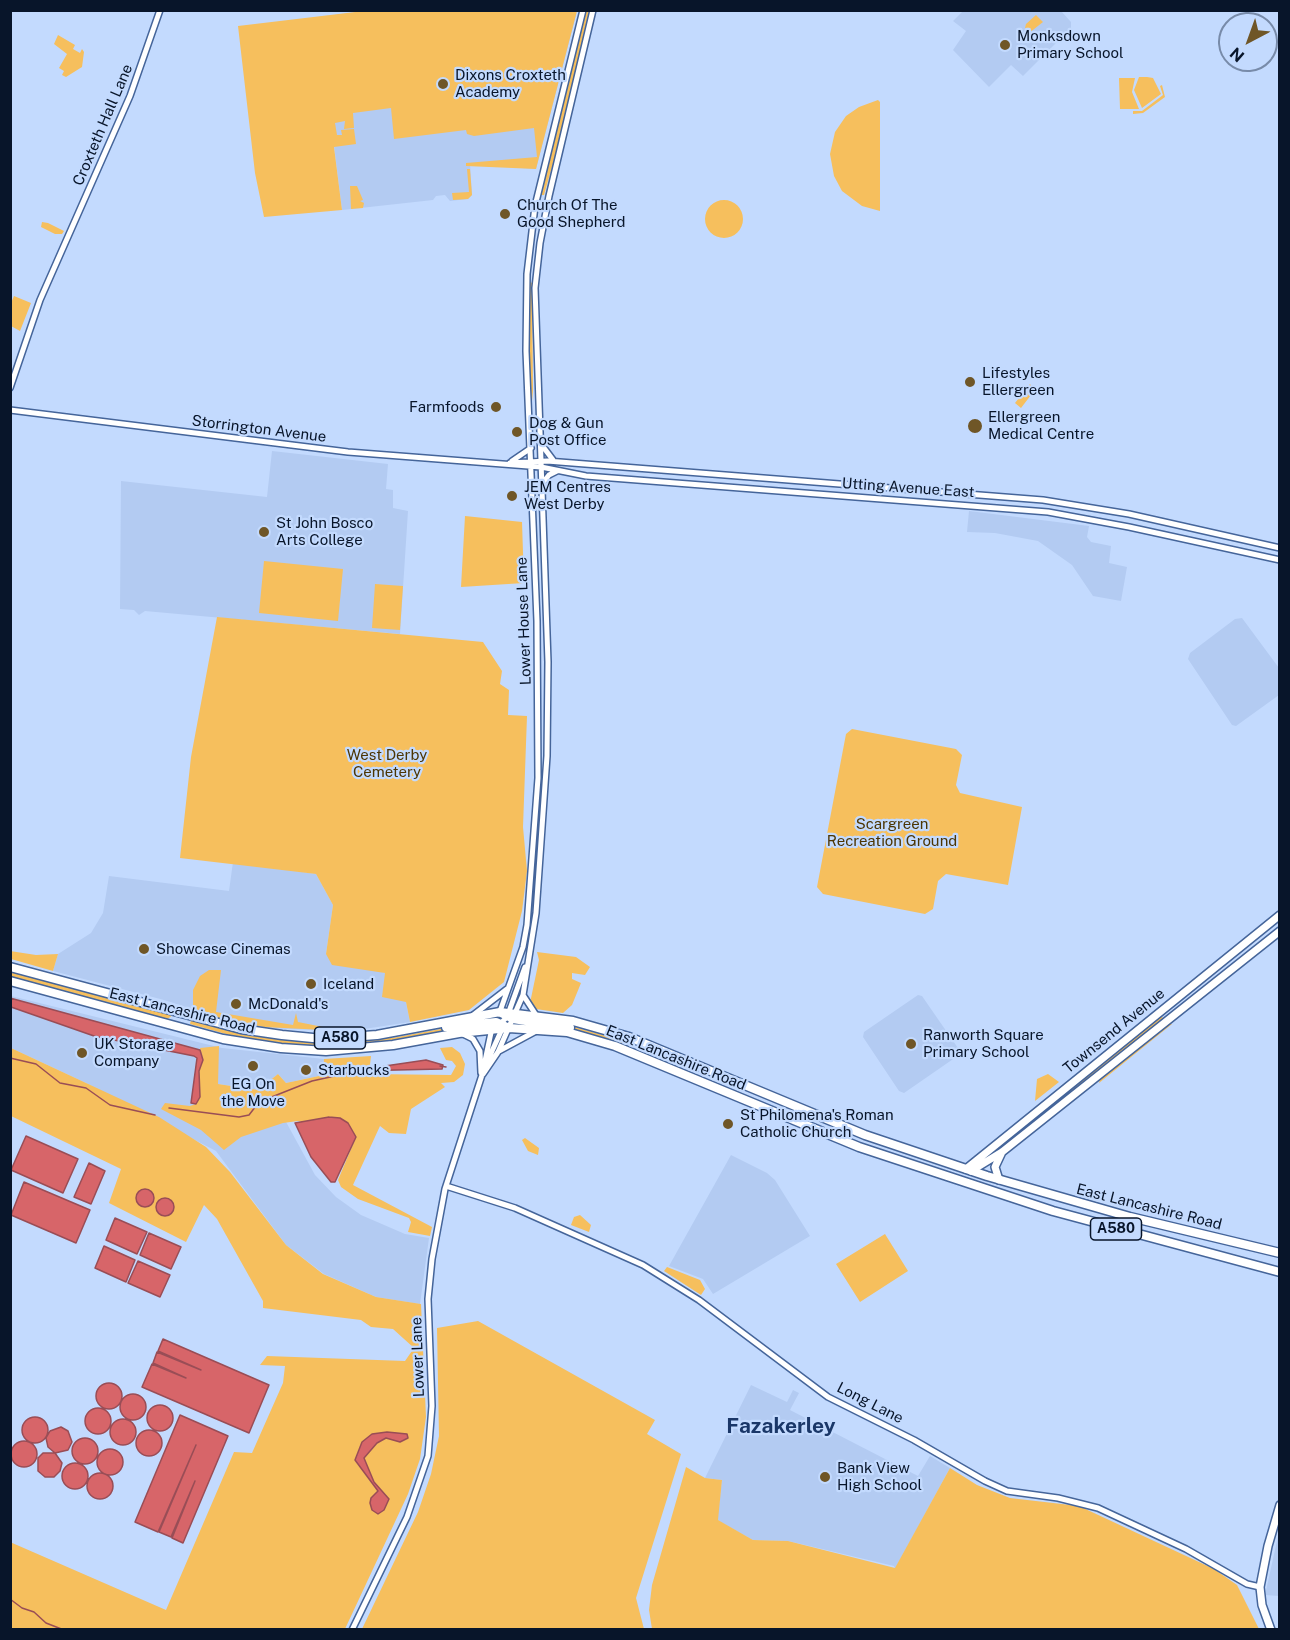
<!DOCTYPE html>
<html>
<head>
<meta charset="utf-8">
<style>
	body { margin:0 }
	#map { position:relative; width:1290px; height:1640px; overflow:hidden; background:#c3dafe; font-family:"Public Sans",sans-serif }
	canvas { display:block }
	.frame { position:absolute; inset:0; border:12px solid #08152a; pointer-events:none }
	.north { position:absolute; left:1218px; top:12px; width:60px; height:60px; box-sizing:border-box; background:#c3dafe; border:2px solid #788ba9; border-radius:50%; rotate:221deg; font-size:16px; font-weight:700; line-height:24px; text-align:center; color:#08152a }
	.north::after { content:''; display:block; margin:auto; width:21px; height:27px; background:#6f5627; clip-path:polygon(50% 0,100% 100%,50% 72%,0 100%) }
</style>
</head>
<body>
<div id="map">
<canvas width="1290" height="1640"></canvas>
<div class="frame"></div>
<div class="north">N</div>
</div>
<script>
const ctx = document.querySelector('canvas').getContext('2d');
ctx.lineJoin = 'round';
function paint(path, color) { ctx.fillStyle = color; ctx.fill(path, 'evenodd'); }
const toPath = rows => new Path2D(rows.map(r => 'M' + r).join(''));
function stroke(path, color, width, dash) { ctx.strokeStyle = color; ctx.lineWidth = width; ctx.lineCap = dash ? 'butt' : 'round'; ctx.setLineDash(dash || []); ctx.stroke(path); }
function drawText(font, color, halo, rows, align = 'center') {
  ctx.font = font + ' "Public Sans",sans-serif'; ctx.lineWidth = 4.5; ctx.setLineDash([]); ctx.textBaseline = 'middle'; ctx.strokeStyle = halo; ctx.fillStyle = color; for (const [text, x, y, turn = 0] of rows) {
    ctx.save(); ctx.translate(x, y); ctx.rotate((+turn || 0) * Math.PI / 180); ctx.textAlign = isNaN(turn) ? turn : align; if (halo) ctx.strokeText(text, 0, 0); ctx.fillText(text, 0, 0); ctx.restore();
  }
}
paint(toPath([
	[372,10,577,11,536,169,470,164,472,195,468,199,450,201,445,195,436,196,433,200,342,210,318,17],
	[963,11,1061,11,1071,22,1071,28,1023,76,1011,65,989,87,953,50,966,31,953,21],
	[272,451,388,464,386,489,393,490,393,508,408,511,400,634,145,611,139,615,134,610,120,609,121,481,267,497],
	[969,511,1089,526,1087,537,1091,542,1111,546,1109,563,1127,567,1121,601,1093,596,1072,565,1038,541,995,533,967,532],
	[1242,618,1279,668,1279,695,1236,726,1232,725,1188,659,1190,653,1235,619],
	[233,862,316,874,333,905,326,954,385,973,406,1002,410,1022,351,1031,264,1028,217,1017,164,1000,53,971,58,954,91,933,103,913,109,876,229,891],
	[918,995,922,996,960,1051,959,1055,904,1093,899,1091,863,1037,864,1032],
	[11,996,222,1048,324,1059,323,1073,319,1076,286,1083,278,1074,258,1090,218,1084,285,1120,315,1175,336,1197,361,1215,405,1234,429,1238,420,1304,376,1297,324,1274,286,1245,216,1151,86,1083,11,1048],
	[731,1155,767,1173,775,1180,810,1236,713,1294,703,1279,669,1266],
	[751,1385,787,1402,793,1390,799,1393,790,1410,918,1476,930,1456,950,1468,895,1569,894,1566,788,1541,753,1540,717,1520,722,1480,705,1478],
	[1279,1532,1279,1596,1265,1595]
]), '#b3cbf2');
paint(toPath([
	[372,10,577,11,536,169,466,166,466,163,537,157,534,128,474,136,467,134,466,130,394,139,391,108,353,113,354,128,344,129,345,121,335,123,337,135,342,135,341,130,354,129,356,144,334,147,342,210,264,217,255,173,238,26],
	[585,11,589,11,559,142,544,195,541,195],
	[1036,15,1043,22,1029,33,1025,28,1026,24],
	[58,35,75,45,73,49,80,53,82,49,84,52,82,67,66,77,62,75,64,71,59,68,67,54,54,44],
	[1147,77,1153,78,1161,94,1142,108,1134,90,1139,77],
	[1119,78,1135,78,1132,92,1139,109,1120,109],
	[1162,85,1165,97,1143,113,1133,114,1133,111,1142,111,1163,95,1160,86],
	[878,100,880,102,880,211,862,206,842,191,834,176,830,154,835,132,846,116,859,107],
	[467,169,470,169,472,195,468,199,453,200,452,193,469,192],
	[350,186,357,186,363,200,360,201,364,203,363,208,351,209],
	'705 219a19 19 0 1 1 38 0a19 19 0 1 1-38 0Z',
	[42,222,48,223,64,231,62,234,55,234,41,227],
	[529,281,532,283,533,391,531,412,527,312],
	[14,296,31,303,20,331,11,326,11,303],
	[1030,384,1033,389,1031,395,1021,408,1015,403],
	[465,516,522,522,524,583,461,587],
	[264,561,343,569,338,621,259,613],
	[375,584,403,586,400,630,372,628],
	[217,617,483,642,502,671,500,684,509,690,508,715,527,716,523,827,527,871,522,911,504,982,469,1010,410,1022,406,1002,382,997,385,973,332,965,326,954,333,905,316,874,180,858,191,757],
	[852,729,956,749,962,755,956,785,960,793,1022,807,1008,885,946,874,938,881,933,909,925,914,823,894,817,887,846,734],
	[10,951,36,955,58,954,53,971,11,959],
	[537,952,576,957,590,967,585,975,572,973,572,979,581,983,572,1005,563,1013,536,1009,530,1003,539,960],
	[209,970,221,970,216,1012,293,1025,296,1013,298,1022,343,1031,264,1027,199,1014,193,1006,193,990,200,976],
	[10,971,173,1015,166,1020,26,981,11,976],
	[1160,1015,1164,1019,1042,1117,1039,1112],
	[191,1020,242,1033,285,1039,392,1038,446,1028,451,1031,400,1041,322,1047,251,1041,190,1024],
	[1168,1024,1172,1024,1099,1083,1100,1079],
	[567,1025,624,1041,625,1047,567,1026],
	[219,1046,218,1084,258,1090,278,1074,286,1083,319,1076,323,1073,324,1059,371,1056,369,1074,451,1075,456,1066,452,1061,446,1060,440,1048,452,1047,460,1053,465,1064,463,1075,454,1082,441,1083,445,1087,411,1109,406,1134,389,1133,380,1126,353,1185,432,1227,430,1236,408,1232,411,1222,409,1218,358,1199,341,1187,338,1180,356,1137,298,1121,283,1123,241,1137,224,1150,201,1130,161,1109,165,1103,190,1106,196,1104,200,1097,199,1070,203,1060,200,1048],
	[11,1048,159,1117,206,1147,230,1172,286,1245,323,1274,376,1297,421,1304,426,1417,420,1459,408,1494,345,1629,11,1629,10,1542,166,1610,234,1452,252,1453,283,1383,285,1366,260,1365,267,1356,405,1361,414,1348,393,1329,371,1327,361,1320,263,1308,263,1301,217,1219,204,1205,186,1242,109,1203,121,1169,11,1116],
	[1048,1074,1059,1082,1035,1101,1037,1079],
	[525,1138,539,1148,538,1155,528,1151,522,1140],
	[580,1215,591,1225,589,1232,571,1225,574,1217],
	[885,1234,908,1271,860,1302,836,1264],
	[667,1267,700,1280,705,1289,701,1295,664,1271],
	[478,1321,655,1420,647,1434,681,1454,636,1598,644,1629,362,1629,418,1512,431,1474,439,1436,437,1328],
	[686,1467,705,1478,722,1480,718,1520,753,1540,788,1541,895,1568,950,1468,977,1485,1010,1498,1079,1506,1214,1569,1237,1585,1259,1629,652,1629,649,1610,652,1585]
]), '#f6bf5d');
const water = toPath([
	[10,998,200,1050,203,1060,199,1071,200,1097,196,1104,191,1103,197,1058,194,1056,94,1036,11,1007,10,998],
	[426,1060,443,1065,442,1069,351,1071,426,1060],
	[329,1117,340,1118,348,1123,356,1137,335,1182,331,1182,311,1157,295,1123,329,1117],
	[26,1136,78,1159,63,1193,11,1170,26,1136],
	[89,1163,105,1171,91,1204,74,1197,89,1163],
	[24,1182,90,1210,76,1243,11,1215,24,1182],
	'136 1198a9 9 0 1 1 18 0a9 9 0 1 1-18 0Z',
	'156 1207a9 9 0 1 1 18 0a9 9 0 1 1-18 0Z',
	[115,1218,147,1232,137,1254,106,1240,115,1218],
	[149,1233,181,1247,171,1269,140,1255,149,1233],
	[104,1246,135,1260,126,1282,95,1268,104,1246],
	[138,1261,170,1275,160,1297,128,1283,138,1261],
	[163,1339,269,1385,249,1433,142,1387,152,1364,186,1378,153,1363,157,1352,201,1370,158,1351,163,1339],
	'96 1396a13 13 0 1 1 26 0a13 13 0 1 1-26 0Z',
	'120 1407a13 13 0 1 1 26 0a13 13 0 1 1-26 0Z',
	'147 1418a13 13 0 1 1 26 0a13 13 0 1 1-26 0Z',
	'85 1421a13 13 0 1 1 26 0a13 13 0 1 1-26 0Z',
	[180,1415,228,1436,183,1543,172,1538,195,1481,171,1537,159,1532,196,1445,158,1532,135,1522,180,1415],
	'22 1430a13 13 0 1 1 26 0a13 13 0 1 1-26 0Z',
	'110 1432a13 13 0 1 1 26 0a13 13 0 1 1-26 0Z',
	[61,1427,68,1431,72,1442,68,1450,55,1453,62,1463,60,1471,54,1477,45,1477,38,1471,38,1458,43,1453,55,1453,48,1447,46,1438,50,1431,61,1427],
	'136 1443a13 13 0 1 1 26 0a13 13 0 1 1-26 0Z',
	[387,1432,407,1434,408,1438,400,1442,386,1438,377,1443,364,1458,374,1482,389,1499,384,1510,378,1514,372,1510,370,1503,371,1498,378,1491,355,1460,362,1442,372,1434,387,1432],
	'72 1451a13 13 0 1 1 26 0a13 13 0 1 1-26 0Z',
	'11 1454a13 13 0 1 1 26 0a13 13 0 1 1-26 0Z',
	'97 1462a13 13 0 1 1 26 0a13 13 0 1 1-26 0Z',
	'62 1476a13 13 0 1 1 26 0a13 13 0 1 1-26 0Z',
	'87 1486a13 13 0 1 1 26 0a13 13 0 1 1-26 0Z'
]);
paint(water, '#d76569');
stroke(water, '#994d56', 1.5);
stroke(toPath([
	[10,1058,36,1064,60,1083,86,1088,110,1105,155,1115],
	[440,1066,446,1067],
	[169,1108,239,1117,249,1115,259,1102,312,1081,362,1070],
	[10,1599,22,1608,34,1612,46,1623,64,1630]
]), '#994d56', 1.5);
const minor = toPath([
	[10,388,40,300,130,96,160,10],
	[10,410,348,452,541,467,586,476,1048,512,1129,527,1280,560],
	[541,444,553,460],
	[512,461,531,448],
	[510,463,547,461,1043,500,1129,514,1280,548],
	[541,485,549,475,557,471],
	[523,995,536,1015],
	[499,1014,523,947,527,925,538,778,537,621,526,351,527,274,535,206,583,10],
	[472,1016,507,989],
	[498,1026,507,1017,525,967],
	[463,1034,473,1039,480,1051,481,1073],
	[499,1051,538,1030],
	[487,1062,503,1027],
	[483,1074,498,1052,523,995,536,913,547,756,548,662,535,288,540,243,549,196,593,10],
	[446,1186,515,1208,643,1265,699,1300,828,1397,914,1440,985,1481,1007,1491,1058,1498,1098,1508,1186,1549,1247,1584,1260,1587],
	[352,1630,407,1517,428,1456,432,1406,428,1299,432,1259,445,1189,482,1075,492,1028]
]);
const major = toPath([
	[966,1169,1280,915],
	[971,1171,1002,1152,1280,931],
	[999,1180,995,1167,1002,1152],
	[1271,1630,1262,1605,1260,1587,1268,1546,1280,1505]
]);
const highway = toPath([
	[10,967,241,1029,282,1035,323,1039,377,1035,500,1012,573,1021,629,1037,865,1135,987,1176,1130,1217,1280,1253],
	[10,981,223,1039,281,1048,326,1051,393,1045,459,1033,509,1028,567,1032,615,1046,859,1147,1053,1211,1280,1272],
	[501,1013,513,1019,570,1028],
	[446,1027,496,1022,509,1028]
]);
stroke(minor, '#45659a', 8);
stroke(major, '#45659a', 10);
stroke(highway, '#45659a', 11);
stroke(minor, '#fff', 5);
stroke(major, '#fff', 7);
stroke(highway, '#fff', 8);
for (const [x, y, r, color] of [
	[1005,45,6,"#6f5627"],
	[443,84,6,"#6f5627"],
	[505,214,6,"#6f5627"],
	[970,382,6,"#6f5627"],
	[496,407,6,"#6f5627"],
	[975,426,8,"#6f5627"],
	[517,432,6,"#6f5627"],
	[512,496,6,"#6f5627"],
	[264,532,6,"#6f5627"],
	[144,949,6,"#6f5627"],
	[311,984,6,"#6f5627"],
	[236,1004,6,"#6f5627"],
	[911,1044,6,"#6f5627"],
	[82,1053,6,"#6f5627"],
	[253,1066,6,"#6f5627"],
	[306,1070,6,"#6f5627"],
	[728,1124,6,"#6f5627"],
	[825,1477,6,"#6f5627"]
]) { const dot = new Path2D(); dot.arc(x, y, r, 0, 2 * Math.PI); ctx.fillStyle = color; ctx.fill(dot); stroke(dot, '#c3dafe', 2); }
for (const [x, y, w] of [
	[340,1038,51],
	[1116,1229,51]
]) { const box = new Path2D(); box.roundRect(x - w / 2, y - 11, w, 22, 4.5); ctx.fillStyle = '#c3dafe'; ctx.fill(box); stroke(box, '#08152a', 1.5); }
drawText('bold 14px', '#08152a', null, [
	["A580",340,1038],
	["A580",1116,1229]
]);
drawText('15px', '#08152a', '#c3dafe', [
	["Monksdown",1017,36],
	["Primary School",1017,53],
	["Dixons Croxteth",455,75],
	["Academy",455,92],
	["Church Of The",517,205],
	["Good Shepherd",517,222],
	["Lifestyles",982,373],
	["Ellergreen",982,390],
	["Farmfoods",484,407,"right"],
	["Ellergreen",988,417],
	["Medical Centre",988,434],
	["Dog & Gun",529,423],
	["Post Office",529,440],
	["JEM Centres",524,487],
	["West Derby",524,504],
	["St John Bosco",276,523],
	["Arts College",276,540],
	["Showcase Cinemas",156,949],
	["Iceland",323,984],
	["McDonald's",248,1004],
	["Ranworth Square",923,1035],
	["Primary School",923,1052],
	["UK Storage",94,1044],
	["Company",94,1061],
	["Starbucks",318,1070],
	["EG On",253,1084,"center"],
	["the Move",253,1101,"center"],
	["St Philomena's Roman",740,1115],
	["Catholic Church",740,1132],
	["Bank View",837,1468],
	["High School",837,1485]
], 'left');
drawText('15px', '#08152a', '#c3dafe', [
	["Croxteth Hall Lane",103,125,-67],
	["Storrington Avenue",259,429,7],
	["Utting Avenue East",908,488,4],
	["Lower House Lane",524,621,-92],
	["East Lancashire Road",182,1011,14],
	["Townsend Avenue",1114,1031,-39],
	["East Lancashire Road",676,1058,22],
	["East Lancashire Road",1149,1207,14],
	["Lower Lane",418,1357,-92],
	["Long Lane",870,1403,27]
]);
drawText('15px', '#4c3503', '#c3dafe', [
	["West Derby",387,755],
	["Cemetery",387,772],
	["Scargreen",892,824],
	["Recreation Ground",892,841]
]);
drawText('bold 21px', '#1a3768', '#c3dafe', [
	["Fazakerley",781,1427]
]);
</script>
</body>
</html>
